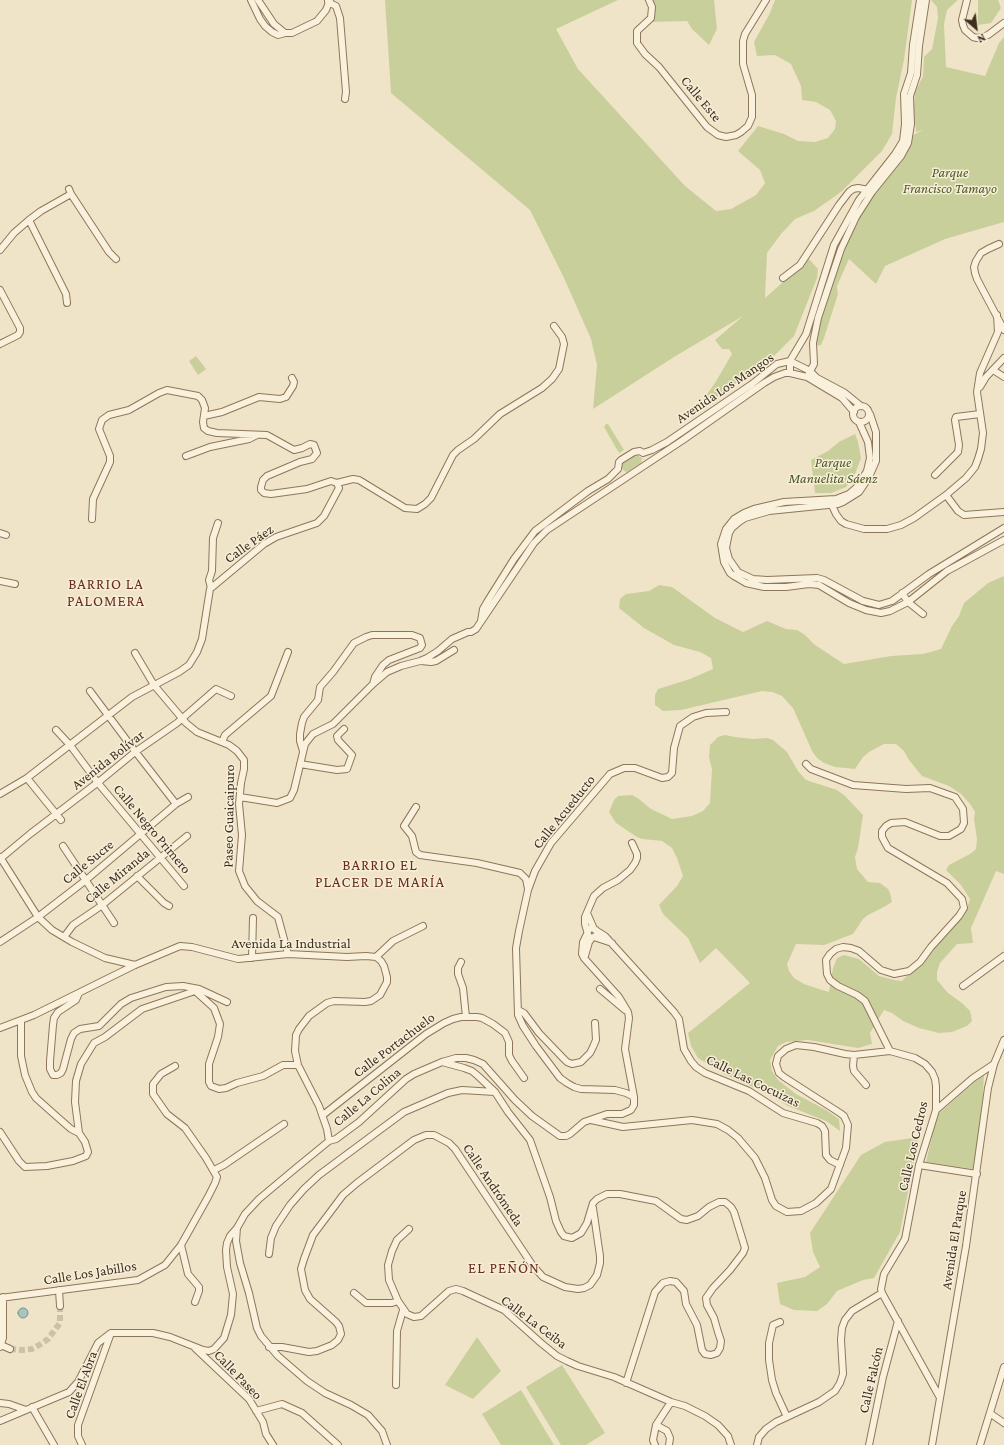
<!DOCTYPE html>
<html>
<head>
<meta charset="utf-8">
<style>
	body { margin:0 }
	#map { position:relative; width:1004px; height:1445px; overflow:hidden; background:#f0e4c8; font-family:"Crimson Pro",serif }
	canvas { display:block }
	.north { position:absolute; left:956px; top:8px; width:40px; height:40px; -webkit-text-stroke:3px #f7eed8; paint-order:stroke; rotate:152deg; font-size:11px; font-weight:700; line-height:16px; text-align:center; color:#3d2e20 }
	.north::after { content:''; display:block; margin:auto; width:14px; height:18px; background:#3d2e20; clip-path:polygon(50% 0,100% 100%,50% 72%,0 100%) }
</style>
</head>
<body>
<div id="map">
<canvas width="1004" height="1445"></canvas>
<div class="north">N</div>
</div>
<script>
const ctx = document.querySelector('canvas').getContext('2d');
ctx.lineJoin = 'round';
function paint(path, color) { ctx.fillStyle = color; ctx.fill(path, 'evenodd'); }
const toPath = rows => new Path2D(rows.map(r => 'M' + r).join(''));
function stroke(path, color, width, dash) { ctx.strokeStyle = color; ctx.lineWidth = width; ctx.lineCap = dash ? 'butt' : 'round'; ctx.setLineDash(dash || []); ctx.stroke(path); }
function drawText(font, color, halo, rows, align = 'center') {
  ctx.font = font + ' "Crimson Pro",serif'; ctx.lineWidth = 3; ctx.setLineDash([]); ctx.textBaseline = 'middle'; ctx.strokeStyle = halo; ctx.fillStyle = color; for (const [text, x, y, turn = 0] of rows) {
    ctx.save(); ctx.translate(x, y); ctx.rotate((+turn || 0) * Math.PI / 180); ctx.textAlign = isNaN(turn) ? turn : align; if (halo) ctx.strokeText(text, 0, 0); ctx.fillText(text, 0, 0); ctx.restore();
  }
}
paint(toPath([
	[385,0,618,0,556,29,578,69,685,186,716,211,731,209,756,195,765,183,760,170,738,151,758,126,784,134,798,141,815,142,828,138,835,129,836,121,830,110,816,102,802,100,801,86,791,64,775,55,757,56,754,42,770,13,775,0,912,0,904,60,896,98,892,134,882,151,841,192,814,211,795,219,781,234,767,253,765,298,809,259,818,269,817,278,794,336,775,355,705,406,702,401,715,383,732,354,729,349,722,349,715,340,743,316,674,357,593,409,597,365,591,339,564,278,530,210,391,93],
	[649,0,714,0,717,29,709,45,692,29,687,21,650,22],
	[931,0,958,0,947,10,944,24,946,67,985,76,999,43,1004,37,1004,222,945,239,885,266,876,284,849,259,837,286,838,294,824,338,821,345,814,346,820,308,859,212,910,144,913,135,923,130,916,132,914,108,915,92,923,76,924,57,932,49,938,18,937,7],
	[978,0,998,0,1001,8,991,23,978,25],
	[196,356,206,369,198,375,189,361],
	[606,424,608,424,624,450,619,453,604,427],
	[855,434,858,442,861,458,855,474,846,487,831,493,815,493,811,460,828,451,839,442],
	[635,454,642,458,641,463,627,472,624,471,621,467,621,463],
	[1004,576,1004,874,996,871,993,878,971,928,973,943,957,944,940,963,937,972,937,980,948,993,962,1003,970,1011,972,1021,967,1026,952,1032,939,1033,919,1028,903,1021,892,1013,884,1010,870,1033,872,1044,858,1048,808,1040,786,1042,778,1046,770,1060,772,1071,778,1080,796,1094,826,1110,839,1119,840,1131,826,1121,788,1106,766,1093,724,1074,698,1058,691,1046,688,1033,750,983,716,948,700,963,688,938,663,914,659,905,677,886,683,876,677,858,672,848,662,841,642,839,637,837,616,823,609,812,614,800,618,796,632,795,639,799,651,809,672,819,692,816,703,811,710,803,712,769,709,757,710,745,718,737,725,735,735,737,753,739,767,738,773,740,787,752,798,771,806,780,837,790,845,796,863,815,858,848,855,857,857,869,868,882,880,883,888,889,890,893,892,902,884,907,868,915,863,919,853,934,824,945,796,944,787,964,789,971,794,978,804,984,819,989,829,992,833,968,837,958,844,955,859,959,879,976,894,980,902,981,965,914,970,899,961,885,946,870,949,865,970,854,976,849,977,839,974,819,975,812,970,804,961,794,949,786,922,776,909,760,904,751,896,744,884,744,869,752,863,757,855,769,835,767,824,763,817,758,812,751,793,708,782,696,772,692,762,691,681,710,663,711,655,705,655,695,658,689,690,679,713,669,711,658,700,652,674,645,644,628,619,608,620,599,626,594,649,591,659,585,672,587,715,618,743,632,767,621,786,629,797,630,805,635,815,645,844,664,891,656,923,654,941,649,952,626,959,616,964,603,988,583],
	[984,1074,982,1115,973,1169,926,1162,937,1115],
	[919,1137,900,1232,874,1278,863,1280,837,1291,827,1304,817,1311,794,1310,780,1304,777,1283,805,1277,820,1267,813,1252,810,1233,861,1155,885,1142],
	[477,1337,501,1371,473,1399,445,1385],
	[562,1365,605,1433,586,1445,561,1445,526,1387],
	[521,1390,554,1445,501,1445,482,1414]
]), '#c9cf9b');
const water = toPath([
	'18 1313a5 5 0 1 1 10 0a5 5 0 1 1-10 0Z'
]);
paint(water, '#a9c4bc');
stroke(water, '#6f938a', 1);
stroke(toPath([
	[10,1349,21,1350,32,1349,41,1344,48,1339,60,1323,60,1306]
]), '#ccc0a6', 6, [6, 3]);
const minor = toPath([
	[251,0,260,19,265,26,272,32,278,35,285,33,292,33,317,21,326,10,330,0],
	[258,0,274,24,285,33],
	[328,0,328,2,336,6,340,18,346,92,345,99],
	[649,0,652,7,651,18,637,31,637,43,645,54,659,67,707,127,718,135,726,137,736,135,741,132,748,126,752,117,752,95,743,64,743,41,745,34,766,0],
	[967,0,962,20,963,25,965,30,973,37,977,38,988,35,1004,23],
	[71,194,109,252,116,259],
	[29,220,66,294,67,303],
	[999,244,988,249,981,253,976,261,974,267,975,273,977,279,1004,330],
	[0,250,14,233,29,220,41,211,71,194,69,189],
	[783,278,800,265,839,205,849,192,853,189,858,188,869,190],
	[0,290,20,328,20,332,18,335,0,344],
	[993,370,1004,377],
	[790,373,790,361,806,334,834,245,859,200,895,154,903,141,905,124,904,94,911,73,913,45,920,0],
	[809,373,814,364,813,343,818,318,841,249,856,217,872,192,901,156,908,143,911,124,910,96,917,75,919,46,926,0],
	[980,387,986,377,1004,358],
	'853 414a8 8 0 1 1 16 0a8 8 0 1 1-16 0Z',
	[870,414,876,432,876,461,869,477,859,492,843,502,838,504,769,511,745,518,739,522,732,528,729,533,726,548,729,559,738,572,753,579,767,580,817,578,824,580,863,601,879,605,892,601,929,574,1004,528],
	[204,416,222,412,259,397,280,399,286,397,293,386,294,382,292,378],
	[859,422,868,442,870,458,867,471,857,487,849,494,836,499,784,502,754,509,744,513,734,519,726,529,721,544,724,562,730,573,734,576,746,583,764,587,786,587,809,584,819,585,849,603,866,610,881,613,890,611,908,602,947,571,1004,540],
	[186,456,210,447,249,439,257,435],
	[935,475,958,452,959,445,955,420,956,417,980,414],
	[337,483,353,479,359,480,405,508,417,509,425,504,431,498,453,455,458,450,474,439,500,414,542,388,552,379,559,369,564,344,562,337,554,326],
	[946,495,958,511,964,515,1004,512],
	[830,501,836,514,841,521,846,524,864,529,887,529,901,525,914,518,946,495,966,478,975,467,978,459,981,449,983,433,977,392,980,373,998,332,997,315],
	[0,533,6,535],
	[0,581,15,584],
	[211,588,209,580,212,571,213,538,218,523],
	[902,593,908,602,923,614],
	[481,621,483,609,487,602,514,559,535,531,588,491,608,479,618,469,619,462,621,460,634,452,640,451,643,453,652,450,667,442,752,384,777,364,790,361,810,371,817,378,845,393,861,406],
	[135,653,154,685,186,723,197,732,229,745,237,751,244,760,244,769,241,783,239,804,242,835,239,871,245,886,257,901,278,917,288,954],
	[421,661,431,662,436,661,454,650],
	[90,691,131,746,176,804],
	[56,730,70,745,98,783,184,886],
	[222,742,225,735,271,696,288,652],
	[303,751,300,741,300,734,302,723,304,717,318,700,320,687,333,672,354,643,366,637,372,635,412,635,420,638,422,645,420,648,389,660,383,665,375,677,373,684],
	[300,764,337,770,347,769,352,755,338,740,337,736,344,729],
	[806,764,811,769,853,785,906,789,930,788,955,797,963,809,964,823,961,829,949,836,940,836,905,822,891,823,886,826,882,831,882,837,888,848,947,883,962,899,964,908,959,916,931,947,920,962,909,971,894,974,881,970,859,951,851,948,843,947,836,949,830,954,826,960,827,974,830,980,838,986,857,995,865,1001,890,1051],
	[27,778,61,820],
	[0,794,27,778,132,697,179,672,189,665,197,652,202,639,210,589,264,544,276,537,317,523,324,516,339,488,337,483,331,481,307,489,271,494,264,493,261,490,261,487,263,480,267,476,300,462,312,459,317,453,314,445,310,444,302,448,294,450,267,435,217,433,208,431,204,428,203,422,205,408,202,400,198,396,167,390,159,393,129,410,109,415,102,420,99,429,110,456,110,462,93,499,92,519],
	[240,797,277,803,290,798,294,790,305,744,313,734,333,724,373,684,387,672,401,666,420,661,427,658,438,651,452,639,468,632,471,632,476,629,534,543,547,530,683,440,764,383,774,377,785,373,790,373,807,377,842,398,854,412],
	[416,807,404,826,412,836,416,852,420,855,477,863,520,873,526,879,528,889],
	[63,846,114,923],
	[0,857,38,917,52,930,72,942,105,958,135,965],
	[0,859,30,834,101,780,135,752,177,723,216,689,231,696],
	[137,876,164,903,169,906],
	[587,913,594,929],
	[596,930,597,933,596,936,592,938,589,937,587,931,591,928,594,929,605,936,674,1012,679,1019,684,1049,691,1061,696,1067,705,1073,749,1091,783,1113,817,1123,822,1126,825,1131,826,1155,830,1160,840,1165],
	[587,931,585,924,585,917,594,896,603,888,618,880,630,870,635,863,637,858,637,854,632,843],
	[587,934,583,942,582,954,584,958,619,997,628,1012,629,1018,625,1049,634,1097,634,1105,631,1110,622,1114,607,1114,584,1122,570,1134,566,1136,560,1136,532,1116,515,1100,483,1064,474,1060,466,1058,456,1058,442,1062,464,1068,472,1071,478,1076,495,1092,508,1112,530,1140,550,1197,556,1221,561,1232,564,1236,572,1238,581,1233,587,1223,593,1203,597,1199,607,1194,620,1194,656,1201,681,1219,687,1220,698,1216,709,1207,719,1202,725,1202,731,1207,734,1212,745,1248,743,1253,730,1270,713,1288,706,1298,707,1305,714,1318,718,1332,721,1341,720,1348,717,1353,711,1355,705,1354,702,1350,697,1325,686,1304,684,1291,676,1282,670,1281,663,1283,655,1292,626,1383],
	[64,937,73,925,101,906,187,836],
	[594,937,612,943],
	[0,942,38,917,86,880,176,804,188,797],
	[585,956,589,942,592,938],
	[376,957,393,941,423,926],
	[252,958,253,918],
	[461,962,458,968,458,974,463,988,466,1017],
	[963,986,1004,956],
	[193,989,214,1008,220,1024,218,1037,209,1064,209,1082,211,1086,219,1089,226,1088,237,1083,263,1076,283,1065,298,1065],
	[600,989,625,1010],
	[79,993,76,1000,58,1012,54,1018,53,1025,50,1061,50,1069,53,1075,57,1075,61,1073,63,1069,71,1039,74,1033,80,1029,99,1026,121,1004,131,998,166,987,183,986,199,989,227,1002],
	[518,1010,524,1013,539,1033,563,1058,567,1062,572,1064,581,1062,590,1053,593,1047,596,1040,595,1023],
	[0,1028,34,1015,135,965,180,946,192,947,238,959,288,954,347,957,366,956,376,957,381,961,384,966,387,977,387,982,380,995,371,1001,365,1002,334,1001,327,1003,309,1016,299,1029,296,1035,295,1051,298,1065,319,1106,327,1129,329,1141],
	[854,1055,853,1066,854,1071,866,1085],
	[634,1097,626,1093,615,1090,581,1089,574,1087,567,1083,560,1078,536,1046,523,1026,518,1015,516,948,519,931,528,890,535,871,551,843,610,774,624,768,635,768,662,778,668,777,672,773,674,748,680,726,693,717,706,713,726,712],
	[936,1110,973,1078,994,1064],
	[323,1115,426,1034,444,1023,453,1019,461,1017,477,1017,482,1018,493,1024,505,1033,509,1042,509,1055,512,1061,524,1078],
	[591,1120,623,1127,692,1120,717,1124,728,1130,738,1138,755,1158,765,1178,772,1200,776,1206,787,1212,801,1211,816,1203,831,1189,846,1148,848,1125,844,1116,840,1113,784,1077,779,1073,776,1064,778,1056,786,1049,796,1045,814,1047,845,1054,854,1055,890,1051,915,1058,925,1064,932,1072,935,1079,936,1086,936,1110,919,1165,905,1239,884,1274,881,1289,882,1293,939,1396],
	[0,1132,19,1161,25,1167,47,1166,73,1161,86,1156,88,1152,85,1142,79,1133,71,1129,55,1115,36,1098,32,1092,25,1075,21,1056,21,1021],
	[79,1133,75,1102,76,1081,81,1064,94,1043,105,1037,142,1009,195,991],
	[919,1165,977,1174],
	[214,1170,224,1165,284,1124],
	[409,1229,397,1240,392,1251,388,1265,389,1280,398,1301,407,1314,414,1317,421,1316,449,1291,456,1289,463,1291,504,1310,541,1343,557,1356,567,1361,578,1366,614,1377,671,1402,685,1406,705,1416,718,1425,728,1436,731,1445],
	[181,1245,188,1274,199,1287,199,1291,195,1302],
	[269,1254,271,1238,276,1226,290,1205,304,1189,319,1175,404,1112,448,1093,462,1090,495,1092],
	[59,1290,60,1306],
	[354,1293,366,1303,392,1303,398,1301],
	[0,1298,138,1280,165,1265,181,1245,208,1197,215,1183,217,1177,206,1158,185,1128,167,1114,153,1094,153,1084,161,1074,175,1066],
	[780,1322,773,1325,769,1343,769,1360,772,1380,776,1393,787,1417],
	[1,1345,10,1349],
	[0,1347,3,1338,3,1297],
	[269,1347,282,1347,309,1352,317,1351,332,1345,338,1340,341,1334,339,1326,336,1322,310,1299,305,1290,301,1269,304,1259,313,1235,343,1195,357,1183,414,1140,426,1135,434,1135,449,1143,455,1149,533,1266,543,1277,565,1287,578,1289,584,1288,590,1285,597,1275,600,1263,600,1256,593,1208],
	[195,1348,249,1399,263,1422,266,1434,273,1445],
	[396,1385,397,1331,403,1310],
	[0,1403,9,1404,26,1410],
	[32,1407,54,1445],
	[256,1411,282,1404,302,1413,338,1445],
	[991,1414,1004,1423],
	[0,1421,69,1392,78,1382,98,1343,111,1333,153,1333,170,1337,203,1350,209,1351,214,1349,224,1338,231,1315,233,1294,227,1267,226,1250,227,1243,230,1236,237,1228],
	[656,1425,667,1431,670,1438,669,1445],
	[82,1445,78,1436,78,1425,111,1333],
	[387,1445,382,1431,368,1415,351,1405,325,1393,307,1381,278,1356,261,1336,257,1328,249,1293,240,1263,236,1241,237,1228,245,1214,259,1199,296,1168,329,1141,336,1139,359,1122,406,1079,414,1074,442,1062],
	[655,1445,653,1440,656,1425,671,1402],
	[757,1445,759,1437,766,1429,776,1422,819,1402,835,1391,840,1383,843,1374,841,1340,842,1328,845,1320,852,1311,882,1293],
	[869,1445,883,1377,898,1321],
	[932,1445,966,1246,988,1088,994,1064,1004,1040],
	[980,1445,1004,1367]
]);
stroke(minor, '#8d765c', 8);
stroke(minor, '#faf1dc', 6);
drawText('14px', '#3d2e20', '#f7eed8', [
	["Calle Este",701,99,50],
	["Avenida Los Mangos",725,388,-34],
	["Calle Páez",249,544,-35],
	["Avenida Bolívar",108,760,-38],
	["Calle Acueducto",564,812,-51],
	["Paseo Guaicaipuro",229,816,-89],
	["Calle Negro Primero",152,829,50],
	["Calle Sucre",88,862,-39],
	["Calle Miranda",117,876,-39],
	["Avenida La Industrial",291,944],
	["Calle Portachuelo",394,1045,-37],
	["Calle Las Cocuizas",753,1081,26],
	["Calle La Colina",367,1097,-40],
	["Calle Los Cedros",913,1146,-77],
	["Calle Andrómeda",493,1185,56],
	["Avenida El Parque",954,1240,-81],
	["Calle Los Jabillos",90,1273,-9],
	["Calle La Ceiba",534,1322,37],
	["Calle Paseo",238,1375,46],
	["Calle Falcón",871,1380,-77],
	["Calle El Abra",81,1385,-70]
]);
drawText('italic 14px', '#4d5a26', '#f7eed8', [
	["Parque",950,173],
	["Francisco Tamayo",950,189],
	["Parque",833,463],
	["Manuelita Sáenz",833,479]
]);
ctx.letterSpacing = '1px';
drawText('15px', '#6b2e1e', '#f7eed8', [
	["BARRIO LA",106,584],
	["PALOMERA",106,601],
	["BARRIO EL",380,865],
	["PLACER DE MARÍA",380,882],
	["EL PEÑÓN",504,1268]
]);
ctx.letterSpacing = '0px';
</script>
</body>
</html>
